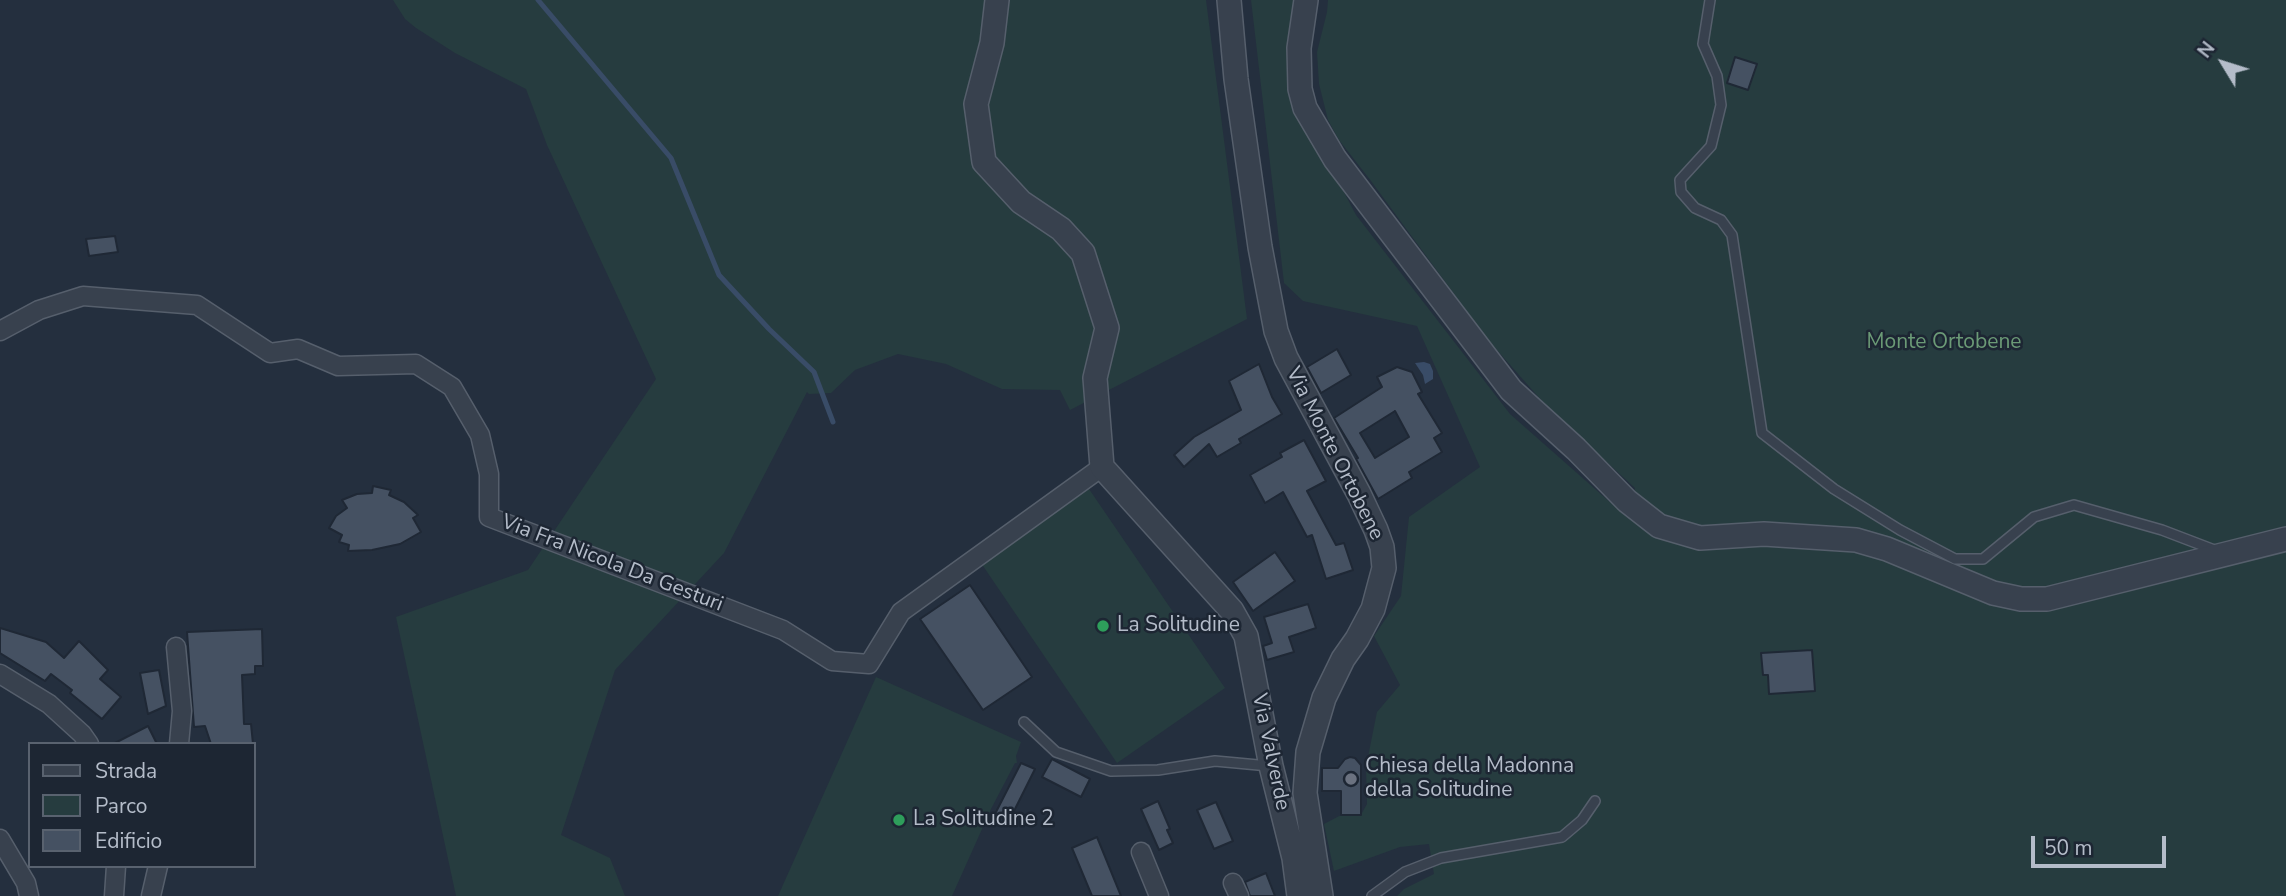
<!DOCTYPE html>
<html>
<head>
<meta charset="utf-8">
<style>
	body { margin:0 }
	#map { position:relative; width:2286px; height:896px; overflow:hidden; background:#242f3e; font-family:"Nunito Sans",sans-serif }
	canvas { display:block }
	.legend { position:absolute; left:28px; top:742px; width:228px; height:126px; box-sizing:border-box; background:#1d2633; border:2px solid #59626f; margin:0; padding:9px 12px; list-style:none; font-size:21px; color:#b4bcc9 }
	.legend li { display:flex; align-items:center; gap:14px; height:35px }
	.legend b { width:35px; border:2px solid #59626f }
	.north { position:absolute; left:2188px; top:28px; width:70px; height:70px; -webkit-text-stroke:5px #1d2633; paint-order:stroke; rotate:308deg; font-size:19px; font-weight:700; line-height:28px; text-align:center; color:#b4bcc9 }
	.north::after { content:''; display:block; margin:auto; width:24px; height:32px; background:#b4bcc9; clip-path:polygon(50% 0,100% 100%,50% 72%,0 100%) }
	.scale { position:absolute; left:2031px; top:836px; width:135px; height:32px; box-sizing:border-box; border:4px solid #b4bcc9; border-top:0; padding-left:9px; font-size:21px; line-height:24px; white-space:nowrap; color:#b4bcc9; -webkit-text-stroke:5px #1d2633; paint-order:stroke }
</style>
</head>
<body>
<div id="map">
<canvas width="2286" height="896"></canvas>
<ul class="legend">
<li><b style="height:9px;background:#38414e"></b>Strada</li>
<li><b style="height:19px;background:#263c3f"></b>Parco</li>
<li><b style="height:19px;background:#455162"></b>Edificio</li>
</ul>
<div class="north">N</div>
<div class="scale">50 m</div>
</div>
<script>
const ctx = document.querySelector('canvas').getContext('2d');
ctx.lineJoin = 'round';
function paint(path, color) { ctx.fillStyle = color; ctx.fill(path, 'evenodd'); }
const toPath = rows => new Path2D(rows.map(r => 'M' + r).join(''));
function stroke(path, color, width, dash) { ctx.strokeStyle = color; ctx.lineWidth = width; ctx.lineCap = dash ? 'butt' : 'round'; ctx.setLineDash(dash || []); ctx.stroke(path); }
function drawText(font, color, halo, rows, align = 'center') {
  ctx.font = font + ' "Nunito Sans",sans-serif'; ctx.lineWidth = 5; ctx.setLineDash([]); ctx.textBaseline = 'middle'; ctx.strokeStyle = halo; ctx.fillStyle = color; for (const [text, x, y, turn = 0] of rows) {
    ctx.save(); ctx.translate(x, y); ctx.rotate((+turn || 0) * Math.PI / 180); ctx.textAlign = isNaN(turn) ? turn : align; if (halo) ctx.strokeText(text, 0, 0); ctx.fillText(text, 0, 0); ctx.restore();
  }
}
paint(toPath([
	[393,0,1206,0,1247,319,1070,410,1060,390,1002,389,946,364,898,354,855,370,831,393,809,394,807,392,724,553,615,670,561,835,610,858,625,896,456,896,396,617,528,570,656,379,547,145,526,89,455,53,416,28,405,19],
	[1251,0,1296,0,1289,88,1356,215,1510,414,1628,518,1635,488,1550,410,1488,340,1371,181,1339,140,1328,120,1319,84,1317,52,1327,12,1328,0,2286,0,2286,896,1397,896,1404,889,1434,874,1429,844,1400,847,1334,871,1324,824,1345,813,1362,813,1367,804,1366,767,1377,712,1400,685,1374,636,1401,596,1409,517,1480,467,1417,326,1303,301,1284,283],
	[1089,489,1225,688,1117,763,981,563],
	[876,677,1021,742,1016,756,1017,763,1015,763,991,809,952,896,778,896]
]), '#263c3f');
paint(toPath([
	[1424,362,1430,364,1433,371,1433,379,1425,384,1423,375,1415,363]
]), '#394c67');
stroke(toPath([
	[538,0,671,158,719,275,769,329,814,372,833,422]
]), '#394c67', 5);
const building = toPath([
	[1735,57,1757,64,1748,90,1727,83,1735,57],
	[115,236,118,252,89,256,86,239,115,236],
	[1337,349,1351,375,1321,393,1307,367,1337,349],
	[1259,364,1272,397,1282,414,1239,439,1241,443,1217,457,1209,444,1184,467,1174,455,1194,437,1241,410,1229,381,1259,364],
	[1397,367,1412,372,1422,392,1418,394,1442,433,1434,438,1442,452,1409,472,1412,478,1378,499,1356,459,1358,458,1334,418,1382,387,1377,377,1397,367],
	[1395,411,1409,437,1375,458,1360,433,1395,411],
	[1304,440,1326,481,1307,491,1336,545,1344,543,1353,570,1326,579,1312,535,1307,537,1283,492,1265,503,1250,475,1282,457,1280,453,1304,440],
	[373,486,391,490,389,495,404,502,418,515,413,518,421,532,400,544,372,550,348,551,349,545,339,542,342,535,329,528,336,516,347,508,342,500,357,494,372,493,373,486],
	[1275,552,1295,581,1253,611,1233,582,1275,552],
	[970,585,1032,677,983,710,920,619,970,585],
	[1308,604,1316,628,1289,637,1294,652,1267,660,1263,646,1272,643,1264,617,1308,604],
	[0,628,46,642,64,658,79,641,108,670,100,679,121,697,102,719,70,693,72,690,51,674,45,681,0,653,0,628],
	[262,629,263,666,255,666,255,674,242,675,244,724,251,724,253,744,211,744,205,726,194,727,187,632,262,629],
	[1812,650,1815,691,1769,694,1768,675,1763,675,1761,653,1812,650],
	[159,670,166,706,148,714,140,673,159,670],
	[148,726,157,744,113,744,148,726],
	[1350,757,1355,758,1361,765,1361,815,1341,815,1341,791,1322,791,1322,768,1338,768,1345,759,1350,757],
	[1052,759,1090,779,1081,797,1042,777,1052,759],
	[1021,763,1035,769,1009,821,995,814,1021,763],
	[1158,801,1170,829,1167,830,1173,843,1159,850,1141,809,1158,801],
	[1216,802,1233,841,1214,849,1197,810,1216,802],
	[1097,837,1121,896,1092,896,1072,848,1097,837],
	[1266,873,1275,896,1250,896,1245,882,1266,873]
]);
paint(building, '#455162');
stroke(building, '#1f2835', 2);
const service = toPath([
	[1710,0,1703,44,1717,76,1721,105,1711,146,1680,180,1681,192,1695,208,1721,220,1732,235,1762,433,1834,489,1900,530,1955,559,1983,559,2034,517,2074,505,2162,530,2217,551],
	[1024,722,1056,752,1111,771,1158,770,1215,761,1269,766],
	[1372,896,1405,872,1441,858,1562,837,1582,820,1595,801]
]);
const minor = toPath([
	[0,331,39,310,83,296,197,305,270,353,298,349,338,366,416,364,452,387,480,435,489,474,489,517,783,630,832,661,869,664,901,612,1102,467],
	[176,647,182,711,179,744],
	[0,674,49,704,82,734,89,744],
	[0,839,26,883,29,896],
	[1141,852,1159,896],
	[1233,883,1239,896],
	[114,896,116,866],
	[151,896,158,866]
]);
const tertiary = toPath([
	[997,0,992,43,976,104,984,162,1021,202,1061,229,1083,253,1107,328,1095,378,1102,467,1232,611,1246,636,1271,766,1294,858,1299,896],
	[1229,0,1236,79,1260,247,1276,331,1286,358,1359,494,1376,530,1382,547,1384,568,1373,609,1357,639,1343,659,1324,698,1308,752,1305,793,1321,896],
	[1306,0,1299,48,1300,89,1305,108,1335,159,1511,390,1576,449,1627,501,1659,526,1700,538,1764,534,1856,540,1887,549,1993,593,2021,599,2047,599,2286,539]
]);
stroke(service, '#565f6c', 12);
stroke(minor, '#565f6c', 21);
stroke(tertiary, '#565f6c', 26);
stroke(service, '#38414e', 9);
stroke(minor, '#38414e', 18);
stroke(tertiary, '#38414e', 23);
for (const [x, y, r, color] of [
	[1103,626,7,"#2e9e5b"],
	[1351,779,7,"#6b7280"],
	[899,820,7,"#2e9e5b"]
]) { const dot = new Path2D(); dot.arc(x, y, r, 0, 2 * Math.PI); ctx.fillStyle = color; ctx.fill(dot); stroke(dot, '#1d2633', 2.5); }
drawText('21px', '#6b9a76', '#1d2633', [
	["Monte Ortobene",1944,343]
]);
drawText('21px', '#b4bcc9', '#1d2633', [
	["Via Monte Ortobene",1334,454,63],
	["Via Fra Nicola Da Gesturi",612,564,21],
	["Via Valverde",1270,752,78]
]);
drawText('21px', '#b4bcc9', '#1d2633', [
	["La Solitudine",1117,626],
	["Chiesa della Madonna",1365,767],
	["della Solitudine",1365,791],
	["La Solitudine 2",913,820]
], 'left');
</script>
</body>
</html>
